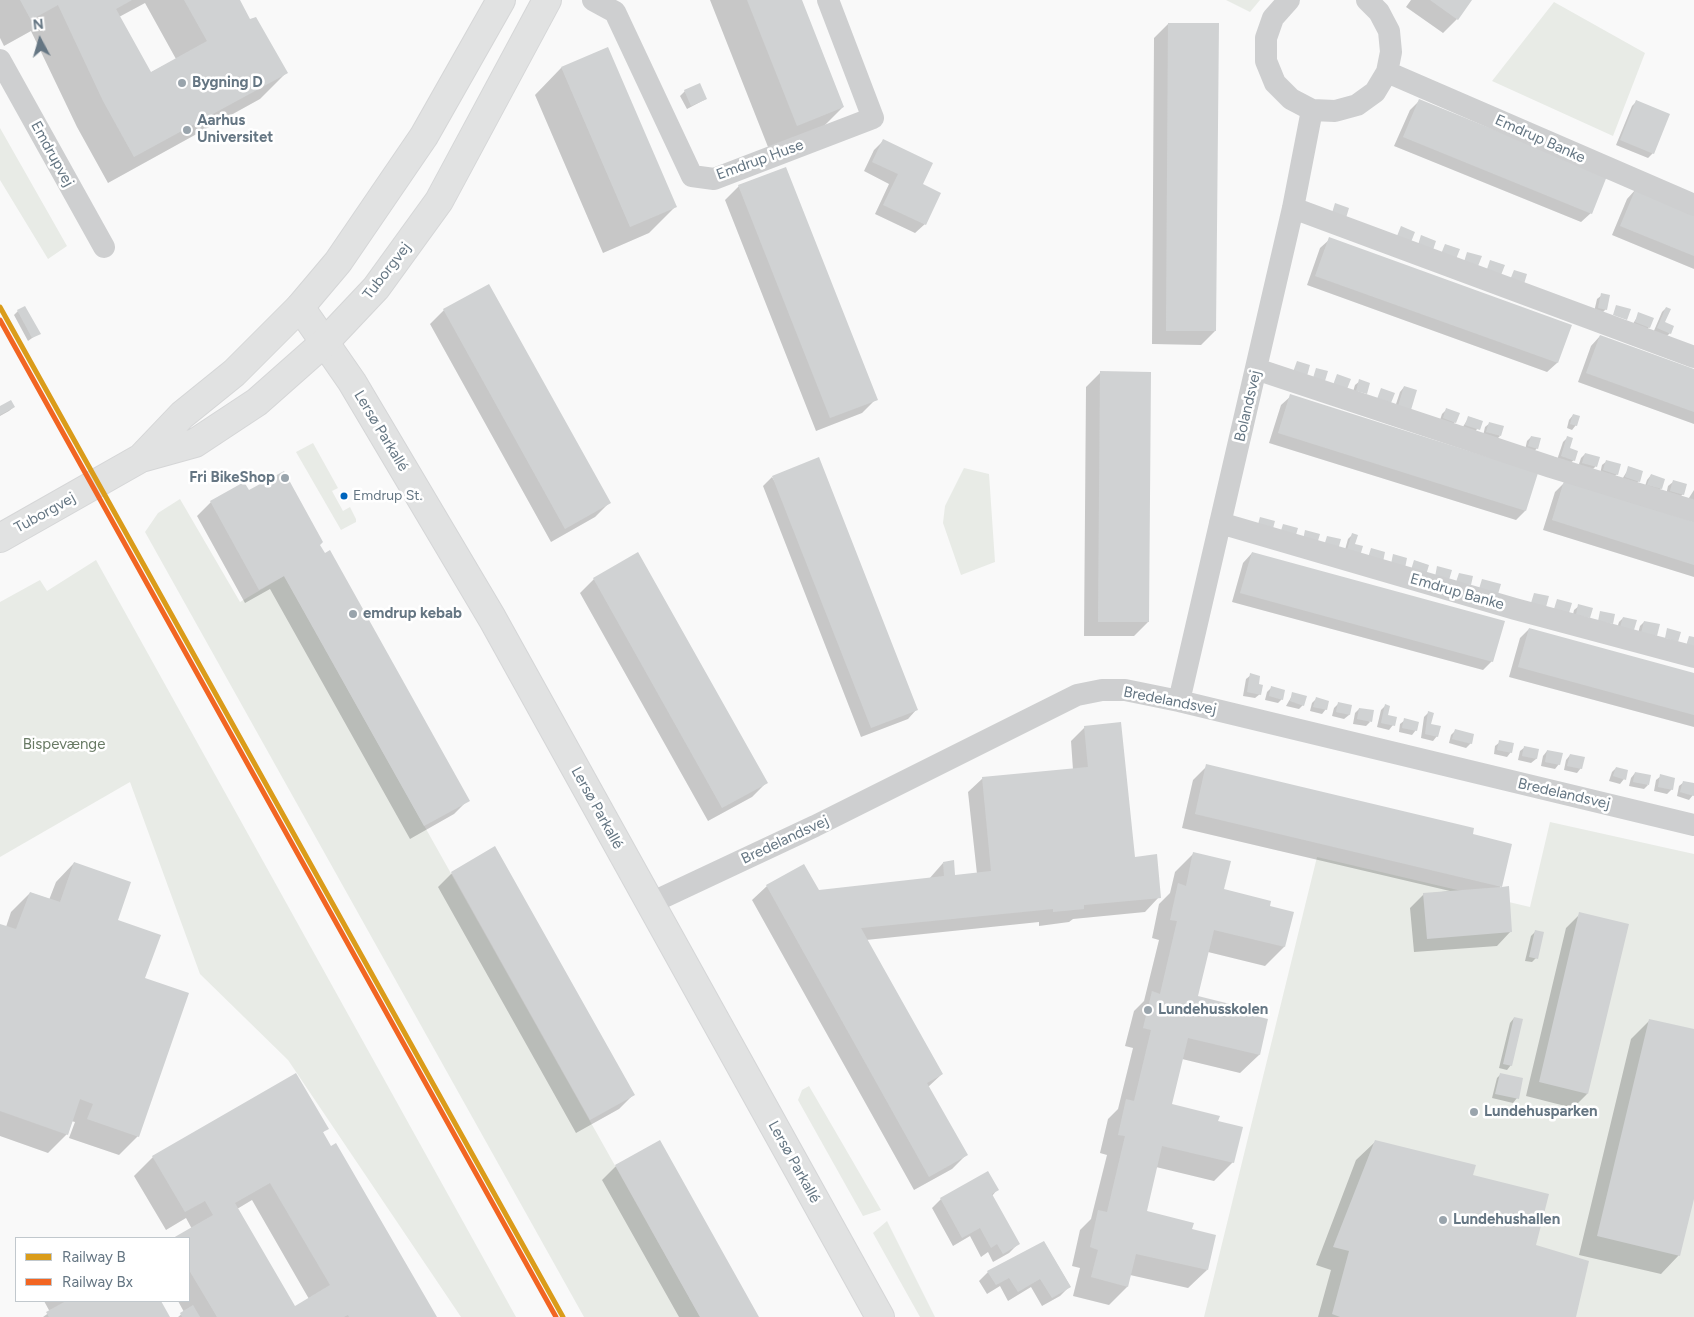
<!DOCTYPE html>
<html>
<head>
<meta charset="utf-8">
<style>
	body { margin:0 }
	#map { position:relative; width:1694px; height:1317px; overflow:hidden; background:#f9f9f9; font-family:Figtree,sans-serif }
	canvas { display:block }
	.legend { position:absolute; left:15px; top:1237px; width:175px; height:65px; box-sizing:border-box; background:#fff; border:1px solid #c1c8cd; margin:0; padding:6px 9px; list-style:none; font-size:15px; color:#657683 }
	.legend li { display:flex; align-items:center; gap:10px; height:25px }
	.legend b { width:25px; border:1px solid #c1c8cd }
	.north { position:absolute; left:15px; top:15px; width:50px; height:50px; -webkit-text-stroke:4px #fff; paint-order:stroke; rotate:354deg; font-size:14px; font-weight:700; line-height:20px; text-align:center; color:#657683 }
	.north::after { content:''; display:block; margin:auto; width:18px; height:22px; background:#657683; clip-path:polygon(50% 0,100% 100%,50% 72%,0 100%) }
</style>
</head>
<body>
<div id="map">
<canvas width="1694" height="1317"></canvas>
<ul class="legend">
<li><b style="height:6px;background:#da9c1a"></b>Railway B</li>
<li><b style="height:6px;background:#f26522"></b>Railway Bx</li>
</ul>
<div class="north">N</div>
</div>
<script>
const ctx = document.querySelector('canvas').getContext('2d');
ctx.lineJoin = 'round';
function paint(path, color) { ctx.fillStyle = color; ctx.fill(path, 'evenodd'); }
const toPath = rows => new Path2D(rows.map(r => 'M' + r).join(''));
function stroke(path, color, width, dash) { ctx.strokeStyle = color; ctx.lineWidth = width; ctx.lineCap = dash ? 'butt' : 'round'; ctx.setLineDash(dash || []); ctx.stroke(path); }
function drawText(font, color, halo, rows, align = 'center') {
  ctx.font = font + ' Figtree,sans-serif'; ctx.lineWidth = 5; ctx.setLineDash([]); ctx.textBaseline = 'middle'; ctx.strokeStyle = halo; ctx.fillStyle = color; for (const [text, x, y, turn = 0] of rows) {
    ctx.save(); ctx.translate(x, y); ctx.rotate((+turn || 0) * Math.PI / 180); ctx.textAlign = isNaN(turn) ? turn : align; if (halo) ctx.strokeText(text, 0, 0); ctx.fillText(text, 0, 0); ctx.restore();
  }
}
paint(toPath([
	[1226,0,1260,0,1250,12],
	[1554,2,1645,53,1613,136,1492,81],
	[0,128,67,246,48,259,0,180],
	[313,443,338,488,332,491,343,511,350,507,356,519,356,522,341,530,296,452],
	[964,468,989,474,995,562,961,575,943,523,945,506],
	[180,499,240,602,284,576,700,1317,584,1317,145,532,158,513],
	[96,560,516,1317,461,1317,288,1060,200,974,130,782,0,857,0,602,40,580,47,591],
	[1550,822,1694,854,1694,1317,1204,1317,1317,857,1530,907],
	[809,1086,881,1210,863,1216,798,1100,802,1090],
	[887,1221,935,1317,920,1317,873,1233]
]), '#e8ebe6');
paint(toPath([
	[0,0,238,0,249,21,286,73,260,99,108,183,77,127,31,31,4,46,0,38],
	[145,3,176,59,150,73,119,17],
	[710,0,801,0,843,107,816,134,770,152],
	[1411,0,1470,0,1457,19,1443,33,1406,7],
	[1168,24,1215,331,1201,345,1152,344,1154,38],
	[607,48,675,207,649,233,603,253,535,95,561,68],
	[685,91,706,99,687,109,680,96],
	[1419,101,1591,213,1581,222,1394,146,1410,110],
	[1636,102,1653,153,1648,158,1616,145,1632,106],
	[883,141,921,184,925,224,915,233,875,214,889,184,864,171,874,150],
	[739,186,876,399,862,413,816,431,725,200],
	[1636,189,1694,213,1694,269,1612,235,1627,199],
	[1330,239,1570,325,1557,363,1547,372,1307,285,1320,248],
	[489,286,609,503,595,517,551,542,430,324,444,310],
	[1602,295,1606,309,1601,314,1594,312,1597,299],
	[1666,308,1663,322,1670,333,1665,338,1653,333,1662,312],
	[18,311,39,333,28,341,14,315],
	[1639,314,1649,327,1645,332,1631,327],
	[1600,336,1694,370,1694,424,1578,382,1591,346],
	[1100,373,1148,622,1134,636,1084,636,1086,387],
	[1360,381,1369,384,1352,395,1355,385],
	[1404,387,1415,391,1394,410,1400,392],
	[1291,396,1537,474,1525,511,1516,520,1269,443,1281,405],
	[14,407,9,411,0,416,0,408],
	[1446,410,1455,422,1451,426,1439,423,1442,414],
	[1573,415,1576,425,1572,430,1567,428,1569,420],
	[1469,417,1481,422,1474,434,1461,430],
	[1490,423,1500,436,1496,440,1483,436,1485,427],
	[1531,437,1537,448,1533,453,1525,450,1527,441],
	[1567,438,1568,448,1574,460,1569,464,1557,460,1563,442],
	[1585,454,1598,458,1595,467,1591,471,1578,467,1581,458],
	[1607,461,1617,474,1613,478,1600,474,1602,465],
	[1629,468,1639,481,1634,485,1621,481],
	[1651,475,1661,488,1657,493,1644,489,1647,480],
	[772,477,917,709,908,719,861,737,763,486],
	[1565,482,1694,523,1694,577,1543,530,1555,492],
	[1673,482,1683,494,1678,499,1666,495,1668,486],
	[1694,490,1694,504,1687,501],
	[249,492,319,545,468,800,454,814,410,839,270,589,245,603,197,516,211,502],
	[1352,535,1356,536,1343,557,1348,539],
	[1252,553,1492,661,1483,670,1232,602,1243,563],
	[594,579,766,783,752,797,708,821,580,593],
	[1579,606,1585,622,1572,619,1574,610],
	[1623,618,1635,621,1616,631,1619,622],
	[1644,622,1651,640,1637,637,1640,626],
	[1529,629,1694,674,1694,727,1509,677,1520,638],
	[1251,675,1260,694,1255,698,1243,696,1246,679],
	[1271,688,1282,699,1278,703,1265,700,1267,692],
	[1293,694,1303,705,1299,709,1286,706],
	[1316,699,1326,709,1322,714,1310,711,1312,703],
	[1339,703,1351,706,1349,715,1344,719,1332,716,1334,708],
	[1385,706,1386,716,1393,725,1389,730,1377,727,1381,710],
	[1359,709,1370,722,1366,726,1353,724,1355,713],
	[1428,713,1430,725,1437,736,1433,741,1421,738,1424,717],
	[1405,720,1416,730,1412,735,1399,732,1400,724],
	[1085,727,1134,858,1159,897,1145,912,1073,919,1069,922,1039,926,1039,922,866,940,942,1074,928,1087,966,1155,952,1169,914,1190,752,900,767,886,804,866,818,892,929,879,943,863,954,876,977,874,968,792,983,778,1073,770,1071,741],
	[1455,731,1471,743,1466,748,1449,743,1451,735],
	[1500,742,1511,752,1507,757,1494,754,1495,746],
	[1525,747,1537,750,1536,759,1531,763,1518,760,1520,751],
	[1547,751,1559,764,1555,769,1541,766,1543,756],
	[1570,755,1581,768,1577,773,1564,770,1566,760],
	[1207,766,1510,845,1500,888,1511,931,1497,946,1414,952,1410,908,1424,894,1450,891,1182,828,1193,780],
	[1616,768,1624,779,1620,784,1609,781,1612,772],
	[1635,773,1648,785,1644,789,1629,786,1631,778],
	[1661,776,1672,789,1667,794,1654,791,1656,780],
	[1684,782,1694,785,1693,795,1689,800,1677,796,1679,786],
	[1194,853,1223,890,1268,907,1292,913,1284,947,1265,966,1208,952,1196,997,1267,1020,1259,1055,1240,1073,1182,1059,1171,1105,1217,1122,1233,1162,1214,1181,1156,1167,1146,1211,1191,1230,1207,1270,1188,1288,1130,1275,1127,1287,1109,1305,1073,1296,1080,1268,1072,1266,1080,1230,1091,1219,1107,1155,1100,1153,1108,1119,1118,1109,1133,1048,1125,1046,1134,1011,1144,1001,1159,940,1152,938,1159,904,1170,893,1175,872],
	[74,863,144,979,138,1136,119,1155,69,1138,75,1122,71,1121,67,1134,48,1153,0,1136,0,925,6,927,11,912,30,893,49,900,56,882],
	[452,873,633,1095,619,1109,576,1133,438,887],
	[1580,914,1587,1094,1573,1108,1526,1096,1566,928],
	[1535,932,1536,958,1532,962,1525,961,1531,936],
	[1514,1018,1511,1065,1507,1070,1499,1068,1510,1023],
	[1650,1020,1694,1030,1694,1193,1679,1255,1661,1274,1579,1255,1631,1039],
	[1501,1074,1517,1098,1513,1103,1492,1098,1497,1078],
	[327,1128,322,1133,435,1317,178,1317,184,1312,178,1301,189,1301,189,1238,175,1238,192,1229,186,1218,166,1230,134,1176,153,1157],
	[252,1200,309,1299,295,1308,237,1209],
	[1375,1142,1471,1176,1534,1246,1575,1317,1318,1317,1331,1270,1316,1265,1356,1160],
	[616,1166,758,1317,679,1317,602,1180],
	[997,1190,992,1196,1018,1244,1009,1253,993,1262,988,1252,981,1257,970,1236,953,1246,932,1208,941,1199],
	[1044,1242,1070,1286,1060,1296,1042,1306,1031,1287,1008,1301,1000,1286,987,1294,979,1281,988,1272],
	[44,1301,159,1301,169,1317,43,1317,50,1312]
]), '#0003');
paint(toPath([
	[20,0,132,0,116,9,151,72,207,41,184,0,240,0,250,19,256,17,288,73,134,157,103,101,58,5,31,20],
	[747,0,802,0,844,107,797,126],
	[1430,0,1472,0,1458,20],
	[1168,23,1219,23,1216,331,1166,331],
	[608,47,677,207,630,227,561,67],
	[700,83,707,99,691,106,684,90],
	[1419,99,1607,176,1592,214,1403,137],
	[1636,100,1670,114,1654,154,1620,140],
	[883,139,933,163,923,184,941,193,926,225,883,205,898,174,872,162],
	[786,167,878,400,830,418,738,185],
	[1636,188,1694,211,1694,256,1620,226],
	[1335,203,1349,208,1346,218,1332,213],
	[1401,226,1415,232,1411,242,1397,236],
	[1421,235,1436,241,1433,250,1418,245],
	[1329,237,1572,325,1558,363,1315,276],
	[1445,244,1460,249,1456,259,1441,254],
	[1467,252,1482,256,1478,266,1464,262],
	[1490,260,1505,265,1501,275,1487,269],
	[1514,270,1527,274,1524,284,1510,280],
	[489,284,611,503,565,529,443,309],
	[1601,293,1610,295,1607,310,1598,308],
	[1616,305,1631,309,1627,320,1613,315],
	[25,306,41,334,32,338,17,310],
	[1666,307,1671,309,1665,322,1674,326,1671,334,1657,328],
	[1638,312,1654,318,1650,328,1635,322],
	[1600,335,1694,369,1694,412,1586,373],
	[1297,361,1310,365,1307,376,1293,372],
	[1316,368,1328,371,1325,381,1313,378],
	[1100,371,1151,372,1149,622,1098,622],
	[1337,374,1351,379,1347,389,1333,385],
	[1359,379,1370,383,1367,394,1356,391],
	[1404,386,1417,390,1411,410,1398,406],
	[1381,388,1395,393,1391,403,1377,399],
	[1290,394,1538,473,1526,511,1278,433],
	[11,400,15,407,0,415,0,406],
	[1446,408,1460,413,1456,423,1443,418],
	[1573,414,1580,416,1577,426,1570,424],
	[1468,416,1483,421,1480,430,1465,425],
	[1489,422,1504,426,1501,436,1486,432],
	[1531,436,1541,438,1538,449,1528,446],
	[1567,436,1573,438,1570,448,1578,451,1575,461,1561,456],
	[1585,453,1600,457,1597,467,1582,463],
	[819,457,918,710,871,728,772,476],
	[1606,460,1621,464,1618,475,1603,470],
	[1628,466,1643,471,1640,482,1625,477],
	[284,471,323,542,320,545,325,553,330,550,470,801,424,826,284,576,259,590,210,501,244,482,249,490],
	[1651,474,1665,479,1662,489,1647,485],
	[1673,480,1687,484,1684,495,1670,491],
	[1564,481,1694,522,1694,565,1552,520],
	[1260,517,1275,521,1272,532,1257,528],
	[1283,524,1298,528,1295,538,1280,534],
	[1305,530,1320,534,1317,544,1303,540],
	[1352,533,1358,535,1355,544,1363,546,1360,556,1346,553],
	[1327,536,1341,539,1338,550,1324,546],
	[1371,548,1385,552,1383,562,1368,558],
	[638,552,768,783,722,808,593,578],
	[1252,552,1505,621,1493,662,1240,593],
	[1393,554,1407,558,1405,568,1391,564],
	[1414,560,1429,565,1426,575,1411,570],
	[1437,566,1452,570,1449,580,1435,577],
	[1459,573,1473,576,1471,585,1456,582],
	[1482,579,1501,584,1498,594,1479,589],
	[1534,593,1549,596,1546,607,1531,603],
	[1557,599,1572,603,1569,613,1554,609],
	[1578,604,1593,608,1590,618,1576,615],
	[1600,611,1615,614,1613,624,1598,621],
	[1623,617,1637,620,1634,630,1620,627],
	[1644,621,1660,624,1657,636,1641,633],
	[1529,628,1694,673,1694,715,1518,667],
	[1667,628,1681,632,1678,642,1665,638],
	[1689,636,1694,637,1694,648,1686,646],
	[1250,673,1260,676,1259,684,1263,685,1261,695,1247,692],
	[1271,686,1285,690,1283,700,1269,696],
	[1292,692,1307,696,1304,706,1290,701],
	[1316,697,1329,701,1327,710,1313,707],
	[1338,702,1352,705,1350,715,1336,712],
	[1385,704,1390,706,1388,715,1397,717,1395,726,1381,723],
	[1359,708,1374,710,1372,722,1357,719],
	[1428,711,1434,713,1431,724,1441,726,1438,737,1425,734],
	[1404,718,1419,722,1417,731,1402,728],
	[1121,722,1135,857,1157,854,1161,898,1084,905,1084,909,1053,912,1053,909,861,928,943,1074,927,1083,968,1155,929,1177,766,885,804,864,819,890,944,876,943,862,954,860,955,875,991,871,982,777,1088,767,1084,726],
	[1455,729,1474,734,1472,744,1452,739],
	[1499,740,1514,743,1512,753,1497,750],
	[1524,746,1539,749,1537,759,1522,756],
	[1547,750,1563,753,1560,765,1545,762],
	[1570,754,1585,757,1582,769,1567,766],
	[1206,764,1474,828,1473,834,1512,844,1502,887,1509,886,1512,932,1427,939,1423,893,1502,887,1195,814],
	[1616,767,1628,770,1626,780,1613,776],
	[1635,772,1651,775,1649,785,1633,782],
	[1660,774,1675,778,1673,790,1658,787],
	[1683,781,1694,783,1694,796,1680,792],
	[495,846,635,1095,590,1120,451,872],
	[1193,852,1231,861,1224,889,1271,901,1270,906,1294,912,1285,947,1214,930,1198,996,1246,1008,1244,1013,1268,1019,1260,1055,1188,1038,1172,1104,1220,1116,1218,1121,1243,1127,1234,1163,1162,1146,1147,1211,1194,1223,1192,1229,1216,1235,1208,1270,1136,1254,1128,1287,1091,1277,1098,1250,1090,1247,1098,1210,1107,1212,1125,1136,1118,1135,1126,1099,1134,1101,1151,1030,1143,1028,1152,991,1160,994,1177,921,1170,920,1178,883,1186,886],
	[74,862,131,882,118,920,161,935,145,978,189,993,139,1137,87,1119,93,1104,80,1099,68,1135,0,1111,0,924,16,929,30,892,60,902],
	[1579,912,1629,924,1588,1094,1539,1082],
	[1535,930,1544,932,1538,959,1529,957],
	[1514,1017,1523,1019,1512,1066,1503,1064],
	[1649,1019,1694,1029,1694,1199,1680,1256,1597,1236],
	[296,1073,329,1129,323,1132,331,1146,336,1143,437,1317,349,1317,348,1315,344,1317,217,1317,189,1270,189,1238,173,1238,213,1215,205,1201,185,1212,152,1156],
	[270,1183,330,1285,295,1306,235,1203],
	[1500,1073,1523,1078,1519,1099,1495,1094],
	[660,1140,759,1317,700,1317,615,1165],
	[1375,1140,1476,1165,1473,1175,1549,1194,1536,1245,1589,1261,1576,1317,1340,1317,1332,1314,1349,1251,1333,1247],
	[988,1171,999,1190,992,1194,1020,1244,1003,1254,997,1244,991,1248,980,1228,962,1238,940,1198],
	[1044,1241,1071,1287,1052,1298,1040,1279,1018,1292,1009,1278,996,1285,987,1271],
	[66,1301,161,1301,170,1317,49,1317,46,1312],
	[193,1305,200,1317,182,1317,180,1313]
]), '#d0d2d3');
const secondary = toPath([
	[300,307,352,382,492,618,880,1317]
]);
const primary = toPath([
	[141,458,182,415,234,373,300,307,338,262,424,136,501,0],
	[0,538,141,458,195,443,257,402,326,341,376,288,439,201,547,0]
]);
stroke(secondary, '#d5d6d7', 30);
stroke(primary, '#d5d6d7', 30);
stroke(toPath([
	[593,0,615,12,692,176,714,179,873,118,828,0],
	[1289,0,1273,18,1266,38,1266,61,1275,83,1291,99,1312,110,1335,111,1357,105,1375,92,1387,72,1391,52,1389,31,1379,12,1367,0],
	[0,60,104,247],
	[1387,72,1694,205],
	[1293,208,1694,357],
	[1256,369,1551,467,1694,511],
	[1220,523,1515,609,1694,657],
	[1179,701,1293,208,1312,110],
	[651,903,815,826,1077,695,1102,690,1125,690,1179,701,1694,825]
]), '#cecfd0', 22);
stroke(secondary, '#e1e2e2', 28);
stroke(primary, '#e1e2e2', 28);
stroke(toPath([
	[0,307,563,1317]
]), '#da9c1a', 5);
stroke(toPath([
	[0,320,556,1317]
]), '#f26522', 5);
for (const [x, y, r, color] of [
	[182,83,5,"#99a4ac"],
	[187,130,5,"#99a4ac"],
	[285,478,5,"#99a4ac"],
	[344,496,4.5,"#0065bd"],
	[353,614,5,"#99a4ac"],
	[1148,1010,5,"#99a4ac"],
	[1474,1112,5,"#99a4ac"],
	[1443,1220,5,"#99a4ac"]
]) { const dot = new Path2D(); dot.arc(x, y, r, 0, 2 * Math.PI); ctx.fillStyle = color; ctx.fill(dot); stroke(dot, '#fff', 2); }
drawText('14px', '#657683', '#fff', [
	["Emdrup St.",353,496]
], 'left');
drawText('bold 15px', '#657683', '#fff', [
	["Bygning D",192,83],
	["Aarhus",197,121],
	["Universitet",197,138],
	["Fri BikeShop",275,478,"right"],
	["emdrup kebab",363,614],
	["Lundehusskolen",1158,1010],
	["Lundehusparken",1484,1112],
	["Lundehushallen",1453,1220]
], 'left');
drawText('15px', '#657683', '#fff', [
	["Emdrup Banke",1540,139,24],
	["Emdrupvej",52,154,61],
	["Emdrup Huse",760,160,-20],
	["Tuborgvej",387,271,-52],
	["Bolandsvej",1248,406,-77],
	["Lersø Parkallé",381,431,59],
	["Tuborgvej",45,513,-29],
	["Emdrup Banke",1457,592,16],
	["Bredelandsvej",1170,701,11],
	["Bredelandsvej",1564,794,13],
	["Lersø Parkallé",597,808,61],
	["Bredelandsvej",785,840,-25],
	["Lersø Parkallé",794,1162,61]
]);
drawText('15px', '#687a64', '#fff', [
	["Bispevænge",64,745]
]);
</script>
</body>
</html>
